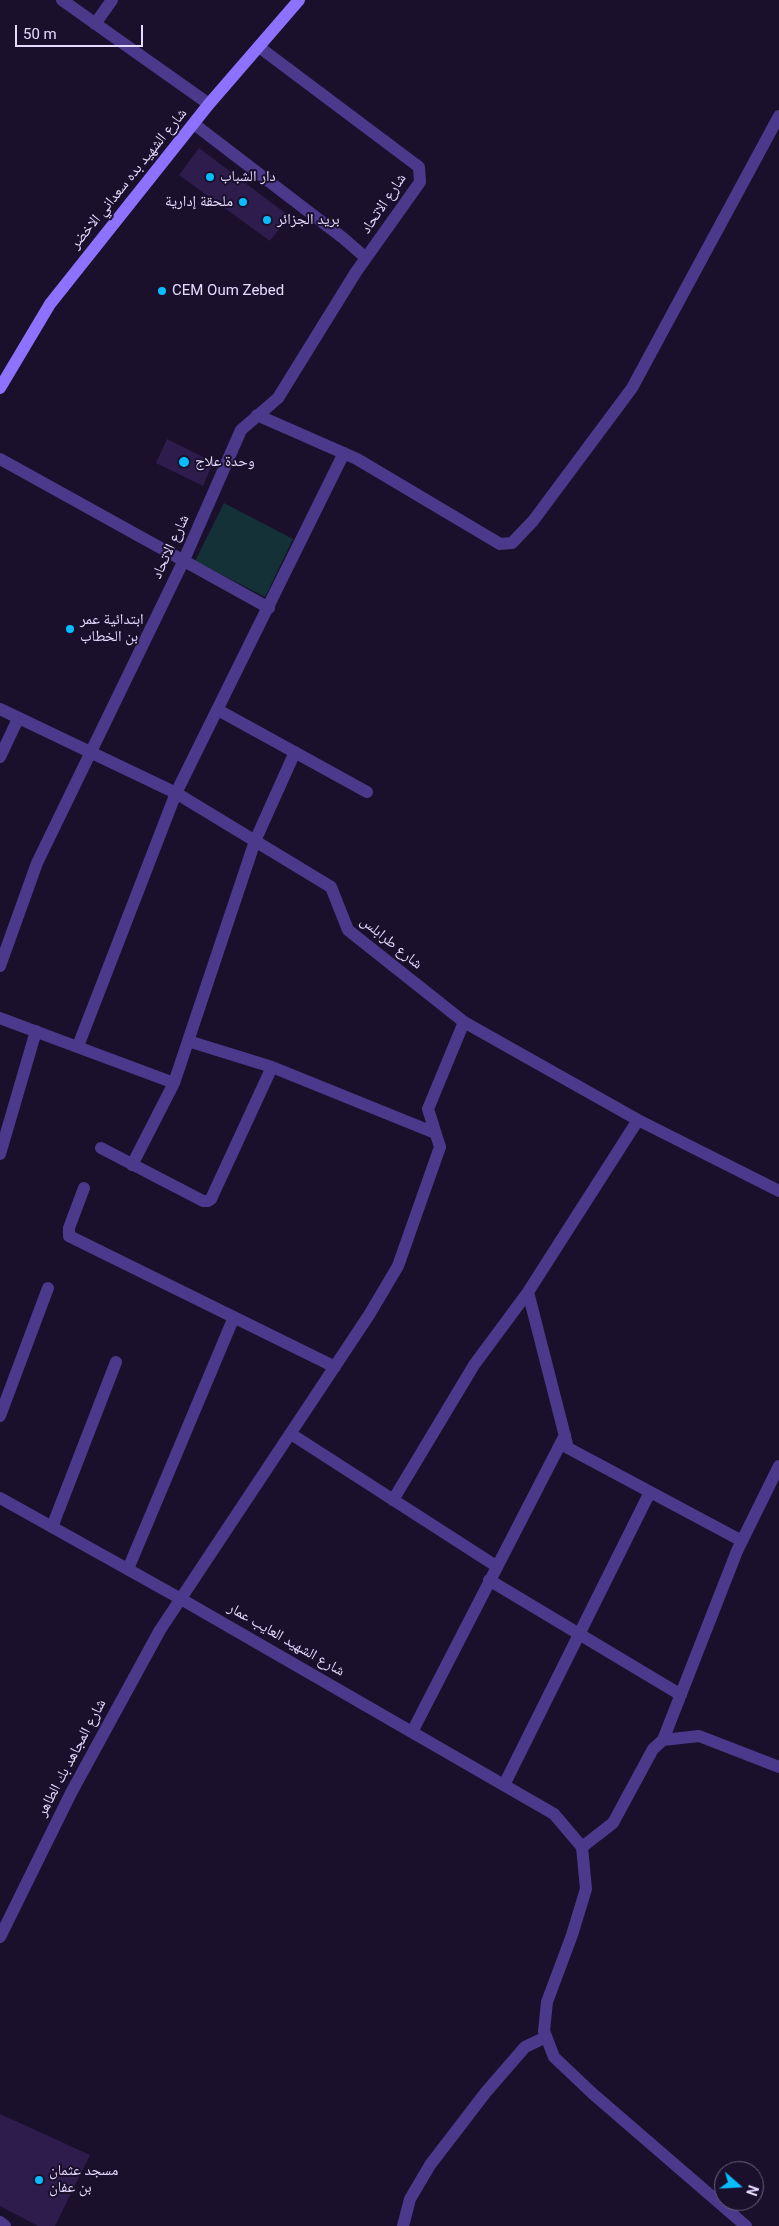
<!DOCTYPE html>
<html>
<head>
<meta charset="utf-8">
<style>
	body { margin:0 }
	#map { position:relative; width:779px; height:2226px; overflow:hidden; background:#1a102c; font-family:Roboto,sans-serif }
	canvas { display:block }
	.north { position:absolute; left:714px; top:2161px; width:50px; height:50px; box-sizing:border-box; background:#1a102c; border:1px solid #6b6180; border-radius:50%; rotate:109deg; font-size:14px; font-weight:700; line-height:20px; text-align:center; color:#e5dbff }
	.north::after { content:''; display:block; margin:auto; width:18px; height:22px; background:#07bdff; clip-path:polygon(50% 0,100% 100%,50% 72%,0 100%) }
	.scale { position:absolute; left:15px; top:25px; width:128px; height:22px; box-sizing:border-box; border:2px solid #e5dbff; border-top:0; padding-left:6px; font-size:15px; line-height:18px; white-space:nowrap; color:#e5dbff; -webkit-text-stroke:4px #1a102c; paint-order:stroke }
</style>
</head>
<body>
<div id="map">
<canvas width="779" height="2226"></canvas>
<div class="north">N</div>
<div class="scale">50 m</div>
</div>
<script>
const ctx = document.querySelector('canvas').getContext('2d');
ctx.lineJoin = 'round';
function paint(path, color) { ctx.fillStyle = color; ctx.fill(path, 'evenodd'); }
const toPath = rows => new Path2D(rows.map(r => 'M' + r).join(''));
function stroke(path, color, width, dash) { ctx.strokeStyle = color; ctx.lineWidth = width; ctx.lineCap = dash ? 'butt' : 'round'; ctx.setLineDash(dash || []); ctx.stroke(path); }
function drawText(font, color, halo, rows, align = 'center') {
  ctx.font = font + ' Roboto,"Noto Naskh Arabic",sans-serif'; ctx.lineWidth = 4; ctx.setLineDash([]); ctx.textBaseline = 'middle'; ctx.strokeStyle = halo; ctx.fillStyle = color; for (const [text, x, y, turn = 0] of rows) {
    ctx.save(); ctx.translate(x, y); ctx.rotate((+turn || 0) * Math.PI / 180); ctx.textAlign = isNaN(turn) ? turn : align; if (halo) ctx.strokeText(text, 0, 0); ctx.fillText(text, 0, 0); ctx.restore();
  }
}
paint(toPath([
	[224,503,293,539,265,597,195,561]
]), '#133136');
paint(toPath([
	[199,148,289,216,270,241,179,175],
	[167,439,213,462,203,486,156,463],
	[0,2114,90,2155,55,2226,38,2226,0,2206]
]), '#2e1c4d');
stroke(toPath([
	[62,0,209,104],
	[95,24,112,0],
	[194,124,343,238,366,258],
	[257,415,357,459,500,544,512,543,533,521,632,388,779,116],
	[0,459,269,608],
	[0,709,176,793,331,887,348,930,464,1022,638,1120,779,1191],
	[218,710,367,792],
	[0,757,18,719],
	[0,966,37,863,183,562,241,430,278,398,356,272,420,182,419,167,259,47],
	[0,1018,174,1083],
	[188,1041,272,1067,435,1133],
	[78,1046,176,793,344,453],
	[101,1148,203,1201,208,1201,211,1199,272,1067],
	[0,1154,36,1031],
	[132,1165,174,1083,255,841,295,752],
	[84,1188,69,1228,69,1236,335,1367],
	[528,1292,568,1448,742,1541],
	[0,1416,48,1288],
	[291,1434,496,1566],
	[393,1500,474,1365,528,1292,638,1120],
	[52,1527,116,1362],
	[128,1569,234,1317],
	[489,1580,681,1695],
	[412,1732,565,1435],
	[663,1740,737,1551,779,1466],
	[504,1785,650,1492],
	[582,1847,613,1823,653,1749,663,1740,699,1736,779,1767],
	[0,1937,71,1793,160,1630,369,1315,398,1266,440,1147,428,1109,464,1022],
	[0,2222,5,2226],
	[403,2226,410,2199,430,2165,486,2092,525,2047,546,2037]
]), '#4b3a8c', 12);
stroke(toPath([
	[0,1498,181,1599,554,1814,582,1847,586,1889,572,1935,547,2002,544,2031,554,2057,592,2093,746,2226]
]), '#4b3a8c', 12);
stroke(toPath([
	[0,388,50,304,209,104,299,0]
]), '#8d72ff', 12);
for (const [x, y, r, color] of [
	[210,177,5,"#07bdff"],
	[243,202,5,"#07bdff"],
	[267,220,5,"#07bdff"],
	[162,291,5,"#07bdff"],
	[184,462,6,"#07bdff"],
	[70,629,5,"#07bdff"],
	[39,2180,5,"#07bdff"]
]) { const dot = new Path2D(); dot.arc(x, y, r, 0, 2 * Math.PI); ctx.fillStyle = color; ctx.fill(dot); stroke(dot, '#1a102c', 2); }
drawText('15px', '#e5dbff', '#1a102c', [
	["دار الشباب",220,177],
	["ملحقة إدارية",233,202,"right"],
	["بريد الجزائر",277,220],
	["CEM Oum Zebed",172,291],
	["وحدة علاج",195,462],
	["ابتدائية عمر",80,620],
	["بن الخطاب",80,637],
	["مسجد عثمان",49,2171],
	["بن عفان",49,2188]
], 'left');
drawText('15px', '#e5dbff', '#1a102c', [
	["شارع الشهيد بده سعداني الاخضر",129,179,-51],
	["شارع الاتحاد",384,204,-56],
	["شارع الاتحاد",171,547,-65],
	["شارع طرابلس",391,943,39],
	["شارع الشهيد العايب عمار",286,1640,30],
	["شارع المجاهد بك الطاهر",72,1758,-62]
]);
</script>
</body>
</html>
